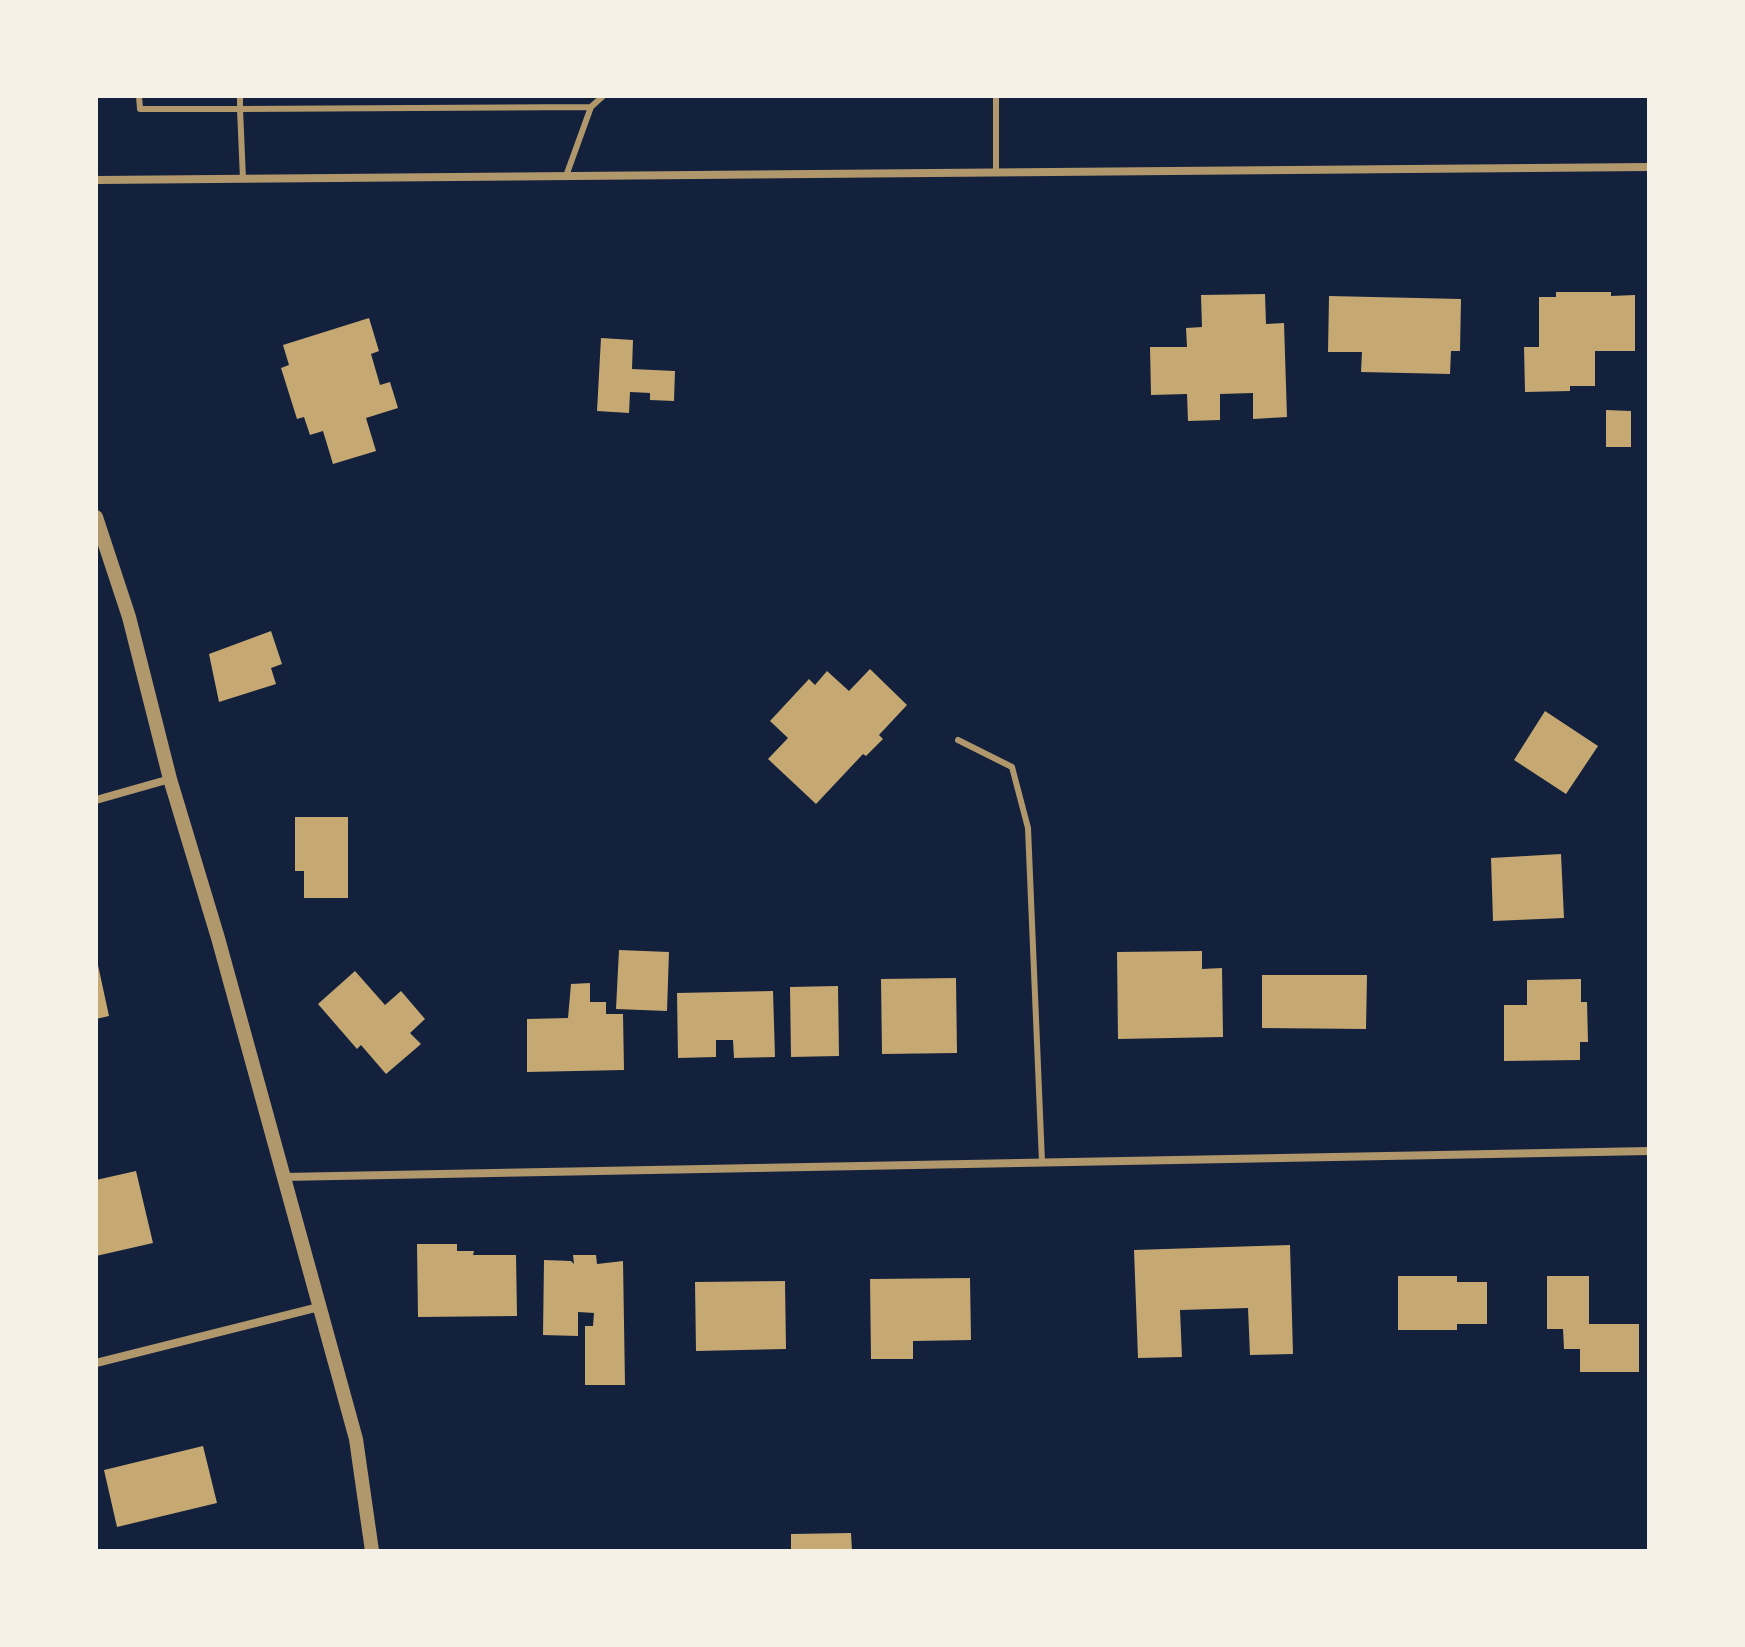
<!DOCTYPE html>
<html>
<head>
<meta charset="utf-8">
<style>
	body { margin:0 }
	#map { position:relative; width:1745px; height:1647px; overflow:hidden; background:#14213d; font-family:"IBM Plex Sans",sans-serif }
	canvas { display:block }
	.frame { position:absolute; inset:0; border:98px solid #f6f1e7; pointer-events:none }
</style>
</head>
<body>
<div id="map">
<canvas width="1745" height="1647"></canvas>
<div class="frame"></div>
</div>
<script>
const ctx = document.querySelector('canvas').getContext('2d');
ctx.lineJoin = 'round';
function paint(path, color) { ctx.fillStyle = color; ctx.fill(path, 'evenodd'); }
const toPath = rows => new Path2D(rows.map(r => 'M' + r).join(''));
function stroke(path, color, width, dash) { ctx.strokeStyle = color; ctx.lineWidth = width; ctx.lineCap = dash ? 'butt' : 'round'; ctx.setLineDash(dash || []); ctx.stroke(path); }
paint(toPath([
	[1556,292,1611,292,1611,296,1635,295,1635,351,1595,351,1595,386,1570,386,1570,391,1525,392,1524,347,1539,347,1539,297,1556,297],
	[1265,294,1266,324,1284,323,1287,417,1253,419,1253,393,1220,394,1220,420,1188,421,1187,394,1151,395,1150,347,1187,347,1186,328,1202,327,1201,295],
	[1329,296,1461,299,1460,351,1451,351,1450,374,1361,372,1362,352,1328,352],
	[369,318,379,351,371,354,380,385,390,382,398,408,366,418,376,451,333,464,323,431,310,435,304,417,297,419,281,368,289,365,283,345],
	[601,338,633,340,632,369,675,371,674,401,650,400,650,393,630,392,629,413,597,411],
	[1606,410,1631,411,1631,447,1606,447],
	[271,631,282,664,271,668,276,684,219,702,209,654],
	[870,669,907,705,879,735,883,739,866,756,863,754,816,804,768,759,788,738,770,721,809,679,815,685,827,671,849,691],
	[1545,711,1598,746,1566,794,1514,760],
	[295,817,348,817,348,898,304,898,304,871,295,871],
	[1561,854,1564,918,1493,921,1491,858],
	[619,950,669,952,667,1011,616,1009],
	[1202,951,1202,969,1222,968,1223,1037,1118,1039,1117,952],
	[96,956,109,1016,96,1019],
	[355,971,385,1005,401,991,425,1019,410,1033,421,1044,386,1074,361,1045,357,1049,318,1004],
	[1262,975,1367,975,1366,1029,1262,1028],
	[956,978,957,1053,882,1054,881,979],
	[1581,979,1581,1002,1587,1002,1588,1042,1580,1042,1580,1060,1504,1061,1504,1005,1527,1005,1527,980],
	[590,983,590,1002,606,1002,606,1014,623,1014,624,1070,527,1072,527,1019,568,1018,571,984],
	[838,986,839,1056,791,1057,790,987],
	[773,991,775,1057,734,1058,733,1040,716,1040,716,1057,678,1058,677,993],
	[136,1171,153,1243,96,1256,96,1180],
	[417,1244,457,1244,457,1251,474,1251,473,1255,516,1255,517,1316,418,1317],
	[1290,1245,1293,1354,1250,1355,1248,1308,1180,1310,1182,1357,1138,1358,1134,1250],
	[573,1255,596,1255,597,1264,623,1261,625,1385,585,1385,585,1326,593,1326,594,1313,578,1312,578,1336,543,1335,544,1260,571,1261,574,1264],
	[1398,1276,1457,1276,1457,1282,1487,1282,1487,1324,1457,1324,1457,1330,1398,1330],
	[1547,1276,1589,1276,1589,1324,1639,1324,1639,1372,1580,1372,1580,1349,1564,1349,1563,1329,1547,1329],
	[970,1278,971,1340,913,1341,913,1359,871,1359,870,1279],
	[785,1281,786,1349,696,1351,695,1282],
	[203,1446,217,1503,117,1527,104,1470],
	[851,1533,852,1551,791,1551,791,1534]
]), '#c6a872');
stroke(toPath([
	[139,96,140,109,240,109,240,96],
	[996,96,996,172],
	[566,176,591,107,603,96],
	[243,179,240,109,591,107],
	[958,740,1012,767,1028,828,1042,1162]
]), '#b1986c', 6);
stroke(toPath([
	[96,180,1649,167],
	[96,800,170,779],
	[283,1177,1649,1151],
	[96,1363,319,1307]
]), '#b1986c', 8);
stroke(toPath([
	[96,517,129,617,170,779,218,938,356,1439,372,1551]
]), '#b1986c', 14);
</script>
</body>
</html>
